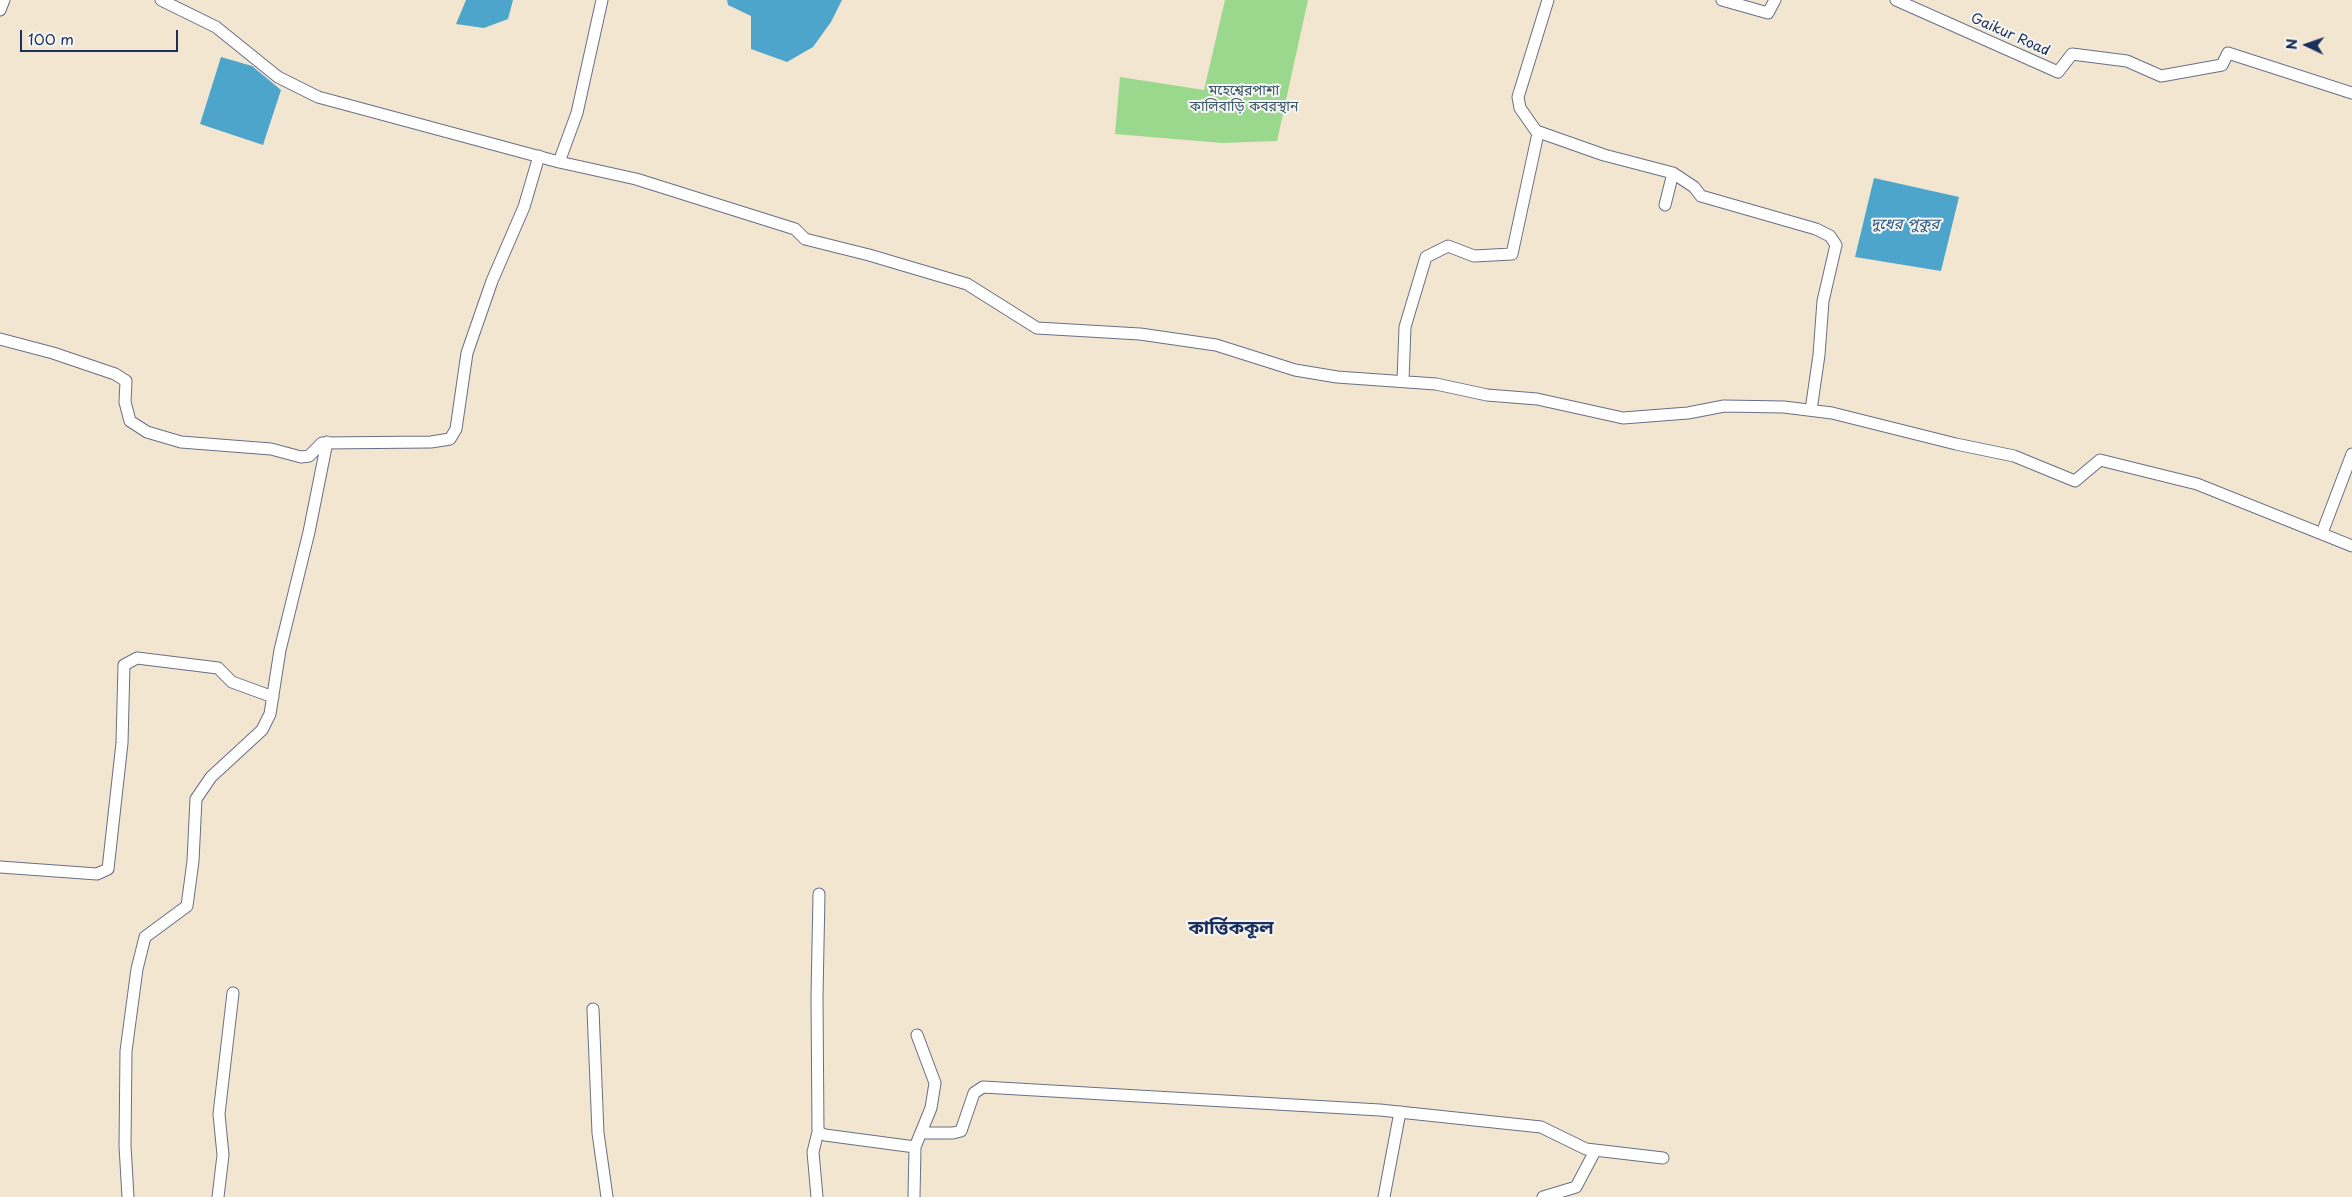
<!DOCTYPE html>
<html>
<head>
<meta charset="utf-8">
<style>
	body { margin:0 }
	#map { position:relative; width:2352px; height:1197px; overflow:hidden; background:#f3e6d1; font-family:"Playpen Sans",sans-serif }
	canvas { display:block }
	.north { position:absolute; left:2282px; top:20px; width:50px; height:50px; -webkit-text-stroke:4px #f6f6f2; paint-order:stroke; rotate:273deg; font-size:14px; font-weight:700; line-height:20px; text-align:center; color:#1b2f5e }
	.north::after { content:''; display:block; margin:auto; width:18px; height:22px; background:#1b2f5e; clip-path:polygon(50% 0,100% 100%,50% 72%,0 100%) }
	.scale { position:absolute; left:20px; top:30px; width:158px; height:22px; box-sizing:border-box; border:2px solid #1b2f5e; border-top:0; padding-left:6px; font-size:15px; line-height:18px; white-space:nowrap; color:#1b2f5e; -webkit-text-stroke:4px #f6f6f2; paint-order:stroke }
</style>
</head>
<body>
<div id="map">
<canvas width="2352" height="1197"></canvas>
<div class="north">N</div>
<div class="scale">100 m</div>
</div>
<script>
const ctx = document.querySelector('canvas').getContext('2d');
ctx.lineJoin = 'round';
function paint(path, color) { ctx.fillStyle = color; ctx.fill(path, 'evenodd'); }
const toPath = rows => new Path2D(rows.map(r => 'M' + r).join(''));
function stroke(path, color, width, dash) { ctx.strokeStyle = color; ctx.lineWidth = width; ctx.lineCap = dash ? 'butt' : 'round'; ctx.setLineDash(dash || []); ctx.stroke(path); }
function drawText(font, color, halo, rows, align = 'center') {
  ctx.font = font + ' "Playpen Sans","Noto Sans Bengali",sans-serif'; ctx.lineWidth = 4; ctx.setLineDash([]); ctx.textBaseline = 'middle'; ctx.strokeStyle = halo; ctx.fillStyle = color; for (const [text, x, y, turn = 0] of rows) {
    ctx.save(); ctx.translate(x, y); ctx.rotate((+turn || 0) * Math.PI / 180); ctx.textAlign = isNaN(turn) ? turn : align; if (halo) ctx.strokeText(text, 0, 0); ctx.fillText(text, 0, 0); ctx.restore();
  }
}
paint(toPath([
	[1225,0,1308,0,1277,141,1222,143,1115,134,1120,77,1204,90]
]), '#9ad88d');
paint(toPath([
	[466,0,513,0,508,19,484,28,456,24],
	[727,0,842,0,831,22,813,47,787,62,751,49,751,16,728,5],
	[221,57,252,66,281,90,263,145,200,124],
	[1874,178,1959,197,1941,271,1855,257]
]), '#4ea5cb');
const minor = toPath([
	[161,0,216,27,278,77,318,97,559,162,636,179,795,229,805,239,869,255,967,284,1037,328,1140,334,1216,345,1295,370,1337,377,1436,384,1487,395,1537,399,1623,418,1688,413,1724,406,1784,407,1832,413,1956,444,2014,456,2075,481,2100,460,2197,484,2352,546],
	[1548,0,1518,97,1520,108,1536,131,1604,155,1673,173,1694,187,1701,196,1816,229,1830,236,1836,245,1823,301,1819,355,1811,410],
	[1722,0,1768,13,1775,0],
	[1896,0,2058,72,2072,54,2127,61,2161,76,2222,65,2228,53,2352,93],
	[0,10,4,0],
	[559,162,577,113,602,0],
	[1665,205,1673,173],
	[0,339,53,353,115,374,126,381,125,402,130,421,147,432,181,442,271,449,301,457,309,456,322,443,431,442,450,439,456,429,467,353,492,281,524,207,539,156],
	[1403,381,1405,327,1426,257,1448,246,1474,256,1512,254,1537,138],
	[2322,533,2352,454],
	[0,867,97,874,108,869,122,743,124,665,137,658,218,668,232,682,273,697],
	[819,894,817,996,818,1132,825,1135,915,1147],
	[593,1009,598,1133,607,1197],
	[921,1133,953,1133,961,1131,974,1093,983,1087,1380,1110,1541,1127,1586,1149,1663,1158],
	[128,1197,125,1146,126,1051,137,969,145,937,187,906,193,861,196,799,211,777,262,730,270,714,280,650,309,532,327,442],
	[218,1197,223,1155,219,1114,233,993],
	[817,1197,813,1152,818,1132],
	[914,1197,915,1147,931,1108,935,1083,917,1035],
	[1384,1197,1400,1112],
	[1543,1197,1576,1187,1595,1151]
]);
stroke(minor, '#676f86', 13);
stroke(minor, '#fff', 11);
drawText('14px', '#1b2f5e', '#f6f6f2', [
	["Gaikur Road",2010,35,24]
]);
drawText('14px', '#3b596a', '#f6f6f2', [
	["মহেশ্বেরপাশা",1244,91],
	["কালিবাড়ি কবরস্থান",1244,107]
]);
drawText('italic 15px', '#2d5884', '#f6f6f2', [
	["দুধের পুকুর",1905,225]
]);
drawText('bold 19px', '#1b2f5e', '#f6f6f2', [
	["কার্ত্তিককূল",1231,929]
]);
</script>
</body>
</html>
